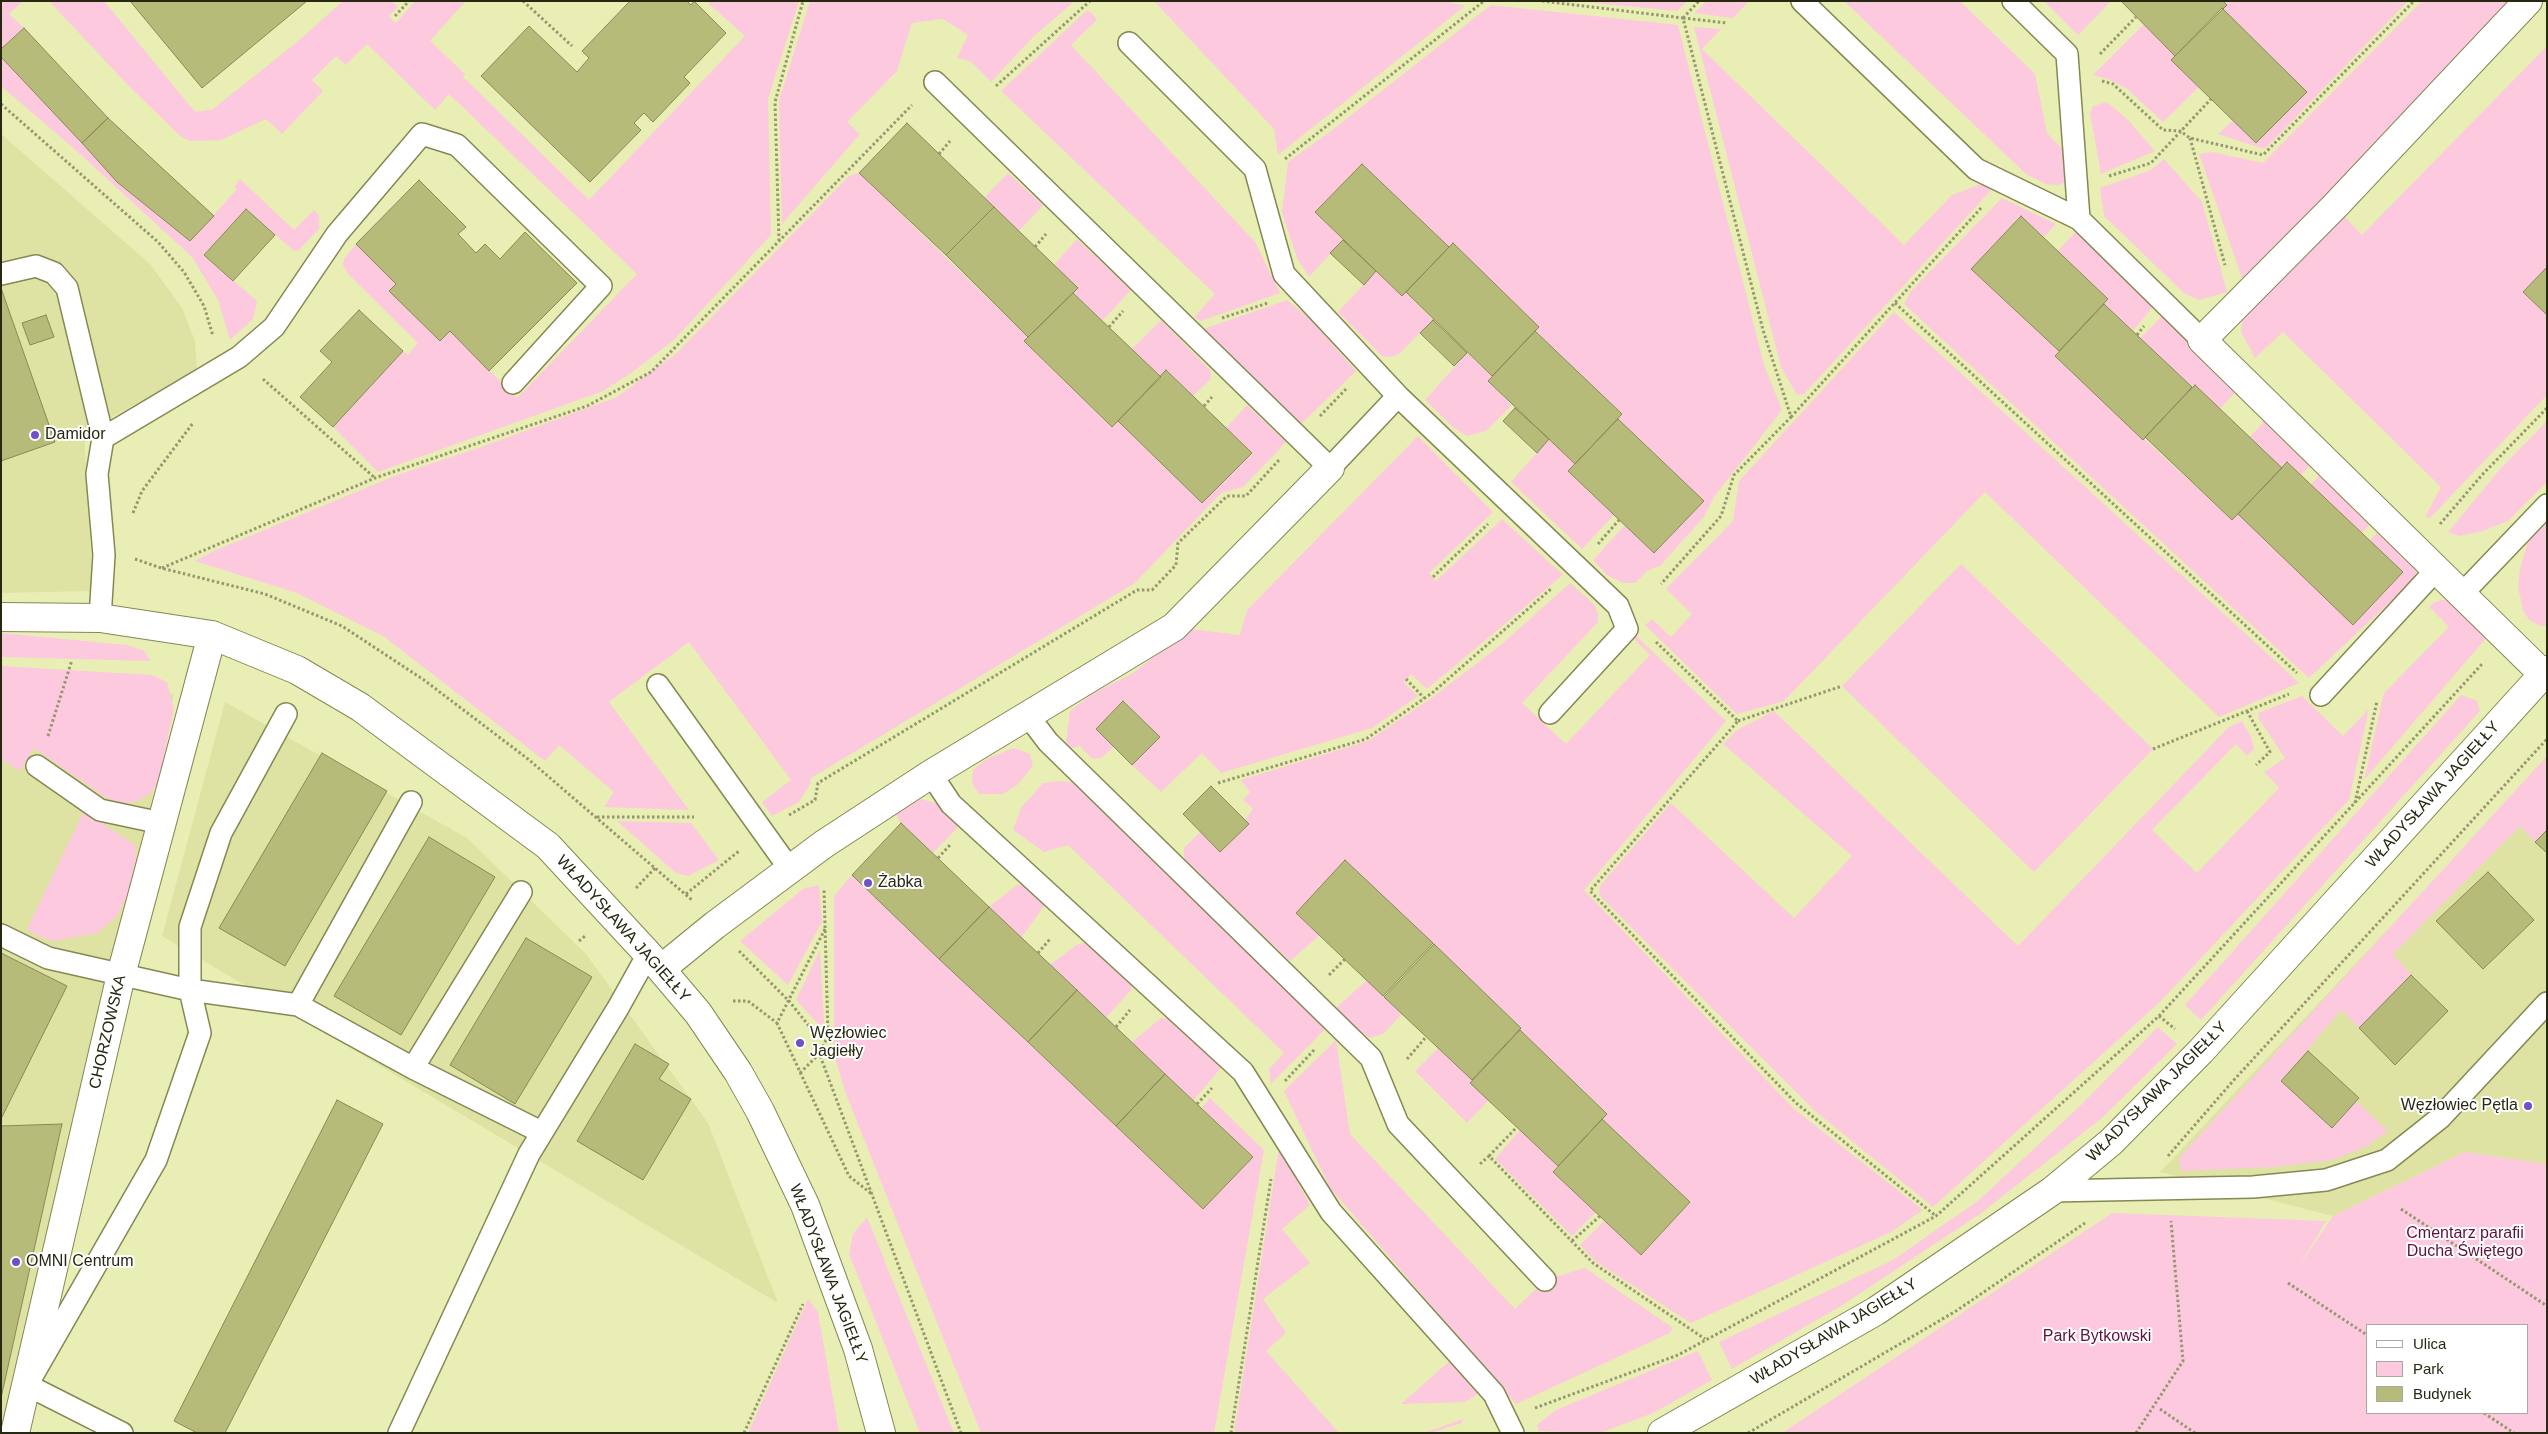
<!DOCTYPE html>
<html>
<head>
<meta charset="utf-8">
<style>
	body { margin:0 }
	#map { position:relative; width:2548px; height:1434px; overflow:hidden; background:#e9eeb4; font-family:Helvetica,sans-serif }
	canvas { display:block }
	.frame { position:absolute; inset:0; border:2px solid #272812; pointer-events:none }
	.legend { position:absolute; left:2366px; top:1324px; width:162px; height:90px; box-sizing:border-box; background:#fff; border:1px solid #a9a9a0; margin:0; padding:6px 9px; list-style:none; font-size:15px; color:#272812 }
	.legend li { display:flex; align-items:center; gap:10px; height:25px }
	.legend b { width:25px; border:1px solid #a9a9a0 }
</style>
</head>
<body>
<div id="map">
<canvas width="2548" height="1434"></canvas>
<div class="frame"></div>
<ul class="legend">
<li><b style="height:6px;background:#fff"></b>Ulica</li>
<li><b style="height:14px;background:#fdc9df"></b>Park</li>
<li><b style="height:14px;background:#b7bb79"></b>Budynek</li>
</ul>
</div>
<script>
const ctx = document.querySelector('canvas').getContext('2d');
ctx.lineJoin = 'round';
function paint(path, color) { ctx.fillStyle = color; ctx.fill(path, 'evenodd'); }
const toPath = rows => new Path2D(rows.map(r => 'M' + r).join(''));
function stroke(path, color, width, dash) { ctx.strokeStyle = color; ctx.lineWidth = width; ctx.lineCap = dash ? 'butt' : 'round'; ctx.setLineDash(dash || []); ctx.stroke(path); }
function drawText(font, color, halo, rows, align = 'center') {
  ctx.font = font + ' Helvetica,sans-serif'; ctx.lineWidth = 4; ctx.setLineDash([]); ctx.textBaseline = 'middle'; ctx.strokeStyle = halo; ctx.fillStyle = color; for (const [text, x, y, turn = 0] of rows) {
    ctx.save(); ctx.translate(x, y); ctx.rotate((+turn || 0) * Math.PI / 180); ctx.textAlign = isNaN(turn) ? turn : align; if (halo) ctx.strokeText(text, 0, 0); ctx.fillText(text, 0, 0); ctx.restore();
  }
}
paint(toPath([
	[1,134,150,264,182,308,195,341,197,371,84,432,93,591,1,593],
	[34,678,174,694,20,1433,1,1433,1,682],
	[225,702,467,838,586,954,708,1123,778,1303,162,936],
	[2547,760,2547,1164,2465,1152,2333,1216,2160,1172]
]), '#dee3a3');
paint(toPath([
	[1,1,23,1,9,14,24,28,1,49],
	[49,1,104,1,195,112,213,109,297,42,343,1,393,1,398,7,389,16,396,23,415,1,466,1,430,41,465,74,463,77,589,200,745,36,706,1,799,1,768,99,771,235,674,340,631,373,603,391,378,472,333,427,403,351,408,355,418,343,349,275,343,265,344,259,356,244,396,284,450,331,517,398,637,274,449,94,435,110,367,44,346,65,336,56,312,80,323,91,282,134,266,119,221,140,190,141,180,136,125,82],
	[810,1,1075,1,1034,36,991,82,970,61,957,58,968,35,943,19,912,23,897,71,847,122,860,134,782,224,779,101],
	[1154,1,1446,1,1465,6,1278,155,1274,129],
	[1575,1,1687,1,1677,11],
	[1706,1,1749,1,1733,18,1695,13],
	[1844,1,1960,1,2035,74,2047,133,2066,153,2070,181,2058,185,2046,184,2026,174],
	[2044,1,2111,1,2078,35],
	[2223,1,2408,1,2266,148,2261,148,2218,134,2233,120,2256,143,2307,92,2222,8,2227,5],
	[2422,1,2514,1,2243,281,2199,154,2212,152,2263,163],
	[1491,5,1678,25,1764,365,1782,410,1714,497,1704,517,1660,566,1647,571,1635,583,1623,583,1607,575,1593,560,1625,525,1654,553,1704,501,1618,419,1622,414,1535,331,1539,327,1453,243,1449,247,1362,164,1315,212,1343,240,1309,277,1297,258,1282,212,1288,162,1331,131],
	[1086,11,1091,12,1097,20,1071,45,1255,242,1280,293,1201,321,1194,317,1215,294,1001,91],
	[2144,24,2175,56,2199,87,2163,122,2126,88,2108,79,2093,75],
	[1694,27,1721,29,1702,49,1904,245,1952,195,1981,184,1990,184,1994,187,1804,394,1797,395,1781,367],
	[2547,46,2547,267,2523,292,2547,315,2547,395,2430,518,2425,517,2441,487,2283,332,2255,358,2241,332,2243,312,2342,214,2362,235],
	[1,56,190,241,237,189,234,187,240,179,294,230,314,210,319,215,319,229,298,251,294,251,246,209,204,255,257,301,253,319,230,340,218,300,192,257,79,153,1,86],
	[2107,102,2128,120,2155,151,2101,174,2090,113,2093,106],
	[2164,159,2202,202,2227,292,2199,300,2184,293,2104,216,2100,188,2151,170],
	[859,173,1028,337,1024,341,1111,427,1118,421,1202,503,1252,454,1226,428,1247,405,1286,442,1243,487,1221,493,1135,583,811,778,810,784,799,802,772,816,762,802,791,780,689,642,609,702,689,810,604,807,614,792,559,745,545,761,383,636,297,593,195,561,214,551,397,475,487,445,617,397,677,353,849,176],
	[1008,173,1043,205,1019,231,984,198],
	[2002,198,2056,224,2044,237,2020,216,1971,269,2059,351,2055,356,2232,520,2238,514,2354,624,2403,572,2369,541,2383,527,2419,565,2410,588,2407,586,2309,678,1904,304,1911,291],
	[2077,230,2154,305,2133,331,2104,304,2108,299,2058,251],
	[1077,239,1131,290,1102,321,1073,293,1077,289,1054,265],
	[1376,271,1402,296,1406,292,1433,320,1399,354,1391,357,1382,356,1338,312],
	[1287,300,1310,319,1356,371,1301,424,1203,329],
	[1894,312,2284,669,2299,683,2219,717,1985,492,1784,701,1737,714,1645,625,1652,619,1671,637,1692,614,1666,589,1733,521,1739,481],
	[2162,316,2240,387,2220,409,2195,385,2192,387,2140,338],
	[1161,320,1210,370,1211,379,1193,396,1167,370,1161,377,1132,349],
	[1467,353,1492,376,1488,381,1512,405,1486,431,1467,436,1454,428,1425,400],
	[2267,418,2315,460,2301,475,2288,462,2282,468,2250,437],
	[2547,421,2547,482,2508,521,2483,531,2459,536,2448,532,2501,468],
	[1418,436,1493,512,1429,573,1436,581,1502,519,1563,575,1427,689,1411,674,1404,683,1418,696,1372,728,1221,773,1202,753,1161,792,1132,765,1160,737,1124,701,1096,729,1114,747,1101,758,1092,759,1080,746,1072,748,1066,742,1070,711,1092,694,1133,673,1190,629,1240,635,1247,610],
	[1549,439,1575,464,1568,471,1614,515,1582,549,1511,482],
	[2324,471,2375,517,2362,533,2311,484],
	[2547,519,2547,626,2541,626,2529,620,2523,610,2518,587,2520,569,2529,538],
	[1961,564,2153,749,2034,872,1842,686],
	[1570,583,1594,604,1598,614,1598,622,1522,703,1566,744,1650,655,1630,635,1633,633,1726,721,1584,890,1794,1109,1923,1210,1891,1232,1691,1323,1595,1261,1580,1245,1605,1220,1641,1255,1690,1202,1602,1119,1607,1113,1520,1030,1521,1027,1345,861,1296,913,1320,935,1290,961,1184,860,1184,848,1200,832,1220,852,1249,824,1245,820,1253,809,1243,800,1250,792,1241,780,1368,741,1433,697,1502,644],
	[2442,600,2451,601,2488,636,2364,780,2384,693,2449,627,2429,607,2435,602],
	[1,633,127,645,144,651,151,661,1,657],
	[1,666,152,675,167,682,174,709,158,783,150,794,135,802,121,803,105,797,34,748,20,771,1,759],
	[2461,695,2477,701,2480,711,2201,1020,2185,1005],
	[2302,696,2343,736,2369,709,2349,800,2160,1002,1933,1207,1815,1111,1599,895,1600,886,1671,803,1794,918,1852,856,1723,744,1737,730,1774,711,2018,946,2229,727,2242,721,2251,737,2254,749,2247,756,2236,744,2152,830,2197,873,2279,788,2264,772,2285,758,2259,719,2258,713],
	[1014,748,1030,754,1033,766,1017,785,1003,794,979,794,972,783,973,770,988,758],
	[2547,756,2547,830,2535,842,2520,826,2393,954,2411,975,2359,1028,2341,1010,2281,1081,2356,1101,2388,1131,2367,1146,2332,1160,2275,1167,2181,1171,2179,1158],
	[1061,781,1073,782,1326,1028,1271,1084,1269,1069,1284,1053,1068,845,1044,852,1013,830,1021,808,1043,783],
	[921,799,942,805,962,823,933,853,901,823,895,813],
	[84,811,135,845,136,859,129,892,117,916,97,933,53,941,38,936,27,929],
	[617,821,691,823,719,860,688,876,676,873],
	[852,875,1203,1209,1253,1157,1202,1108,1210,1098,1264,1150,1214,1433,981,1433,846,1094,834,1055,834,896],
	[1029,884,1045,895,1045,905,1021,938,989,907,1017,885],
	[819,885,822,922,788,985,740,941,803,889],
	[1090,941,1133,978,1131,990,1106,1018,1050,965,1076,945],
	[820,950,824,1023,819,1025,796,1000],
	[1367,980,1402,1014,1383,1034,1369,1038,1353,1026,1336,1008],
	[1161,1018,1178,1019,1225,1063,1193,1101,1132,1042],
	[2158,1027,2177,1044,2102,1118,1980,1214,1841,1306,1732,1369,1719,1342,1893,1260,1979,1200,2081,1105],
	[1336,1040,1350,1134,1515,1309,1545,1280,1585,1268,1673,1328,1670,1333,1516,1404,1330,1188,1284,1091],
	[1438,1048,1472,1080,1471,1083,1489,1100,1467,1123,1415,1071],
	[1520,1130,1558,1165,1553,1172,1596,1212,1572,1236,1495,1159],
	[1279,1148,1310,1205,1282,1229,1310,1263,1263,1299,1286,1333,1266,1351,1339,1433,1234,1433],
	[2465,1152,2547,1164,2547,1433,1782,1433,2112,1213,2326,1221,2298,1268,2333,1216],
	[2527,1325,2527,1413,2367,1413,2367,1325],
	[867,1217,954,1433,920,1433,849,1254,853,1234],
	[808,1299,818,1312,839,1433,748,1433],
	[1698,1351,1712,1380,1653,1413,1600,1433,1539,1431,1537,1425,1556,1410],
	[1453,1358,1482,1389,1475,1396,1465,1402,1401,1404],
	[1463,1419,1462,1423,1430,1433,1424,1433]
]), '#fdc9df');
const building = toPath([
	[130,1,307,1,202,88,130,1],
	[630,1,687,1,691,5,694,1,726,33,684,77,690,83,653,122,644,113,634,123,641,130,590,182,481,76,529,26,577,72,589,58,582,51,630,1],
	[2121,1,2223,1,2227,5,2175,56,2121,1],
	[2222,8,2307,92,2256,143,2171,60,2222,8],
	[24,28,108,118,82,143,1,57,1,49,24,28],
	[108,118,214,216,190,241,117,182,82,143,108,118],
	[907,123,994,207,946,255,859,173,907,123],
	[1362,164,1449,247,1402,296,1315,212,1362,164],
	[419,180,466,227,458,234,476,253,485,244,500,259,525,232,577,283,489,371,450,331,440,341,389,291,396,284,356,244,419,180],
	[994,207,1078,288,1028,337,946,255,994,207],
	[246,209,275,235,233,281,204,255,246,209],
	[2021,216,2108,299,2059,351,1971,269,2021,216],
	[1343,240,1376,271,1364,285,1330,253,1343,240],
	[1453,243,1539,327,1492,376,1406,292,1453,243],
	[2547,267,2547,315,2523,292,2547,267],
	[1,288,55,442,1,461,1,288],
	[1073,293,1161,377,1112,427,1024,341,1073,293],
	[2104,304,2192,387,2143,440,2055,356,2104,304],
	[359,310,403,351,333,427,300,397,332,362,320,351,359,310],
	[46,315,54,337,30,345,22,323,46,315],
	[1433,320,1467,353,1454,366,1420,333,1433,320],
	[1535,331,1622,414,1575,464,1488,381,1535,331],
	[1166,370,1252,453,1202,503,1118,421,1166,370],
	[2195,385,2282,468,2232,520,2145,437,2195,385],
	[1515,408,1549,439,1537,453,1503,421,1515,408],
	[1618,419,1704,501,1654,553,1568,471,1618,419],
	[2287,462,2403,572,2353,625,2238,514,2287,462],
	[1123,701,1160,737,1132,765,1096,729,1123,701],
	[322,753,387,791,285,966,219,928,322,753],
	[1211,786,1249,824,1220,852,1183,814,1211,786],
	[901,823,989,907,939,959,852,875,901,823],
	[2547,830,2547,853,2535,842,2547,830],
	[429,837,495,877,401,1035,334,996,429,837],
	[1345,860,1433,943,1383,996,1296,913,1345,860],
	[2488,872,2534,920,2483,969,2436,921,2488,872],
	[989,907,1077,990,1028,1042,939,959,989,907],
	[526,938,592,977,515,1104,450,1065,526,938],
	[1434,944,1521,1028,1472,1080,1384,997,1434,944],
	[1,953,67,986,1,1119,1,953],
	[2411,975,2448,1011,2395,1065,2359,1028,2411,975],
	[1077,990,1165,1074,1116,1126,1028,1042,1077,990],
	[1520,1030,1607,1114,1558,1166,1470,1083,1520,1030],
	[635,1044,669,1064,659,1079,691,1099,643,1180,577,1141,635,1044],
	[2308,1051,2359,1098,2332,1128,2281,1081,2308,1051],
	[1165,1074,1253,1157,1203,1209,1116,1126,1165,1074],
	[337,1100,383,1124,225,1433,197,1433,174,1421,337,1100],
	[1602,1119,1690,1202,1641,1255,1553,1172,1602,1119],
	[62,1124,1,1398,1,1126,62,1124]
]);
paint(building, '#b7bb79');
stroke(building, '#878a54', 1);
const lane = toPath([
	[1802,1,1976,169,2079,219,2202,340],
	[2013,1,2067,54,2079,219],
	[935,82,1330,468,1398,396,1284,274,1255,169,1129,43],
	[1,274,36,266,54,273,67,288,103,438],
	[1398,396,1618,606,1627,629,1550,713],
	[2461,595,2547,505],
	[100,618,104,555,97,474,103,438,239,357,274,327,337,234,422,134,457,145,601,286,513,383],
	[658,685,789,868],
	[2321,695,2436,570],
	[286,714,221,833,190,927,190,990,298,1005,413,1068,541,1132],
	[1029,717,1048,742,1371,1058,1398,1124,1545,1280],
	[37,766,100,810,161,823],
	[931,774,951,804,1243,1072,1331,1212,1494,1394,1513,1433],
	[1,935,48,958,190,990,200,1033,156,1160,27,1385,122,1433],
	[298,1005,411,802],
	[413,1068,521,892],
	[2052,1191,2253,1187,2326,1180,2387,1160,2440,1118,2547,1003],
	[399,1433,529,1154,618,1008,648,954]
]);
const street = toPath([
	[2528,1,2335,206,2202,340,2543,674],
	[1,617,100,618,212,635,297,670,360,707,548,846,648,954,698,1013,738,1072,760,1111,805,1205,858,1349,881,1433],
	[661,969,715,925,824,844,931,774,1174,627,1330,468],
	[15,1433,121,975,212,635],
	[1662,1433,1876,1311,2052,1191,2111,1142,2201,1051,2547,670]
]);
stroke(lane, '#858853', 24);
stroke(street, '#858853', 30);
stroke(toPath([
	[523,1,572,46],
	[1542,1,1683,18,1763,330,1791,417,1734,475,1721,516,1661,584],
	[395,16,409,1],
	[1683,18,1727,23],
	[1683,18,1699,1],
	[2100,54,2136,17],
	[2102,81,2113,84,2163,130,2180,131,2190,138,2263,155,2414,1],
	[996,86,1090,1],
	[1,104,158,242,184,272,204,306,213,336],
	[2190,138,2225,265],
	[939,154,950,141],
	[1285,159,1484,1],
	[2109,176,2151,163,2211,99],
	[779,241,775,102,803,1],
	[1035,247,1046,234],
	[1895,303,2297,673],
	[1222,318,1268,303],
	[1109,327,1123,311],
	[2137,335,2144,326],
	[263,379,375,478],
	[1204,406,1212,397],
	[1320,416,1347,388],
	[1791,417,1982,207],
	[133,513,142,491,193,423],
	[2440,524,2482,475,2547,408],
	[1598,544,1619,520],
	[135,559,161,568,265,594,342,626,424,680,528,759,692,900],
	[162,568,375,478,587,406,651,372,912,105],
	[1433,577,1488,524],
	[1656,642,1738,721,1590,891,1796,1103,1936,1216],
	[1406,679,1424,698],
	[2247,711,2270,752,2256,765],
	[1738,721,1842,686],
	[48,736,72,660],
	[2153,749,2289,694],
	[1218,783,1366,739,1432,693,1552,588],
	[2355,803,2377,701],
	[789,815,815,800,818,783,1137,590,1152,590,1176,565,1178,543,1227,496,1246,496,1279,460],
	[597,817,694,817],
	[938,858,950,845],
	[636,888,656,867],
	[686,894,739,851],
	[825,929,777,1023,849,1176,873,1195],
	[579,941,585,936],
	[739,951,789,1001,809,1026,961,1433],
	[1038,953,1050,939],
	[1329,975,1345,959],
	[733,1001,748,1001,777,1023],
	[2159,1016,2483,663],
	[1116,1027,1130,1010],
	[1407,1059,1426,1037],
	[800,1073,819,1054,828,1036,824,888],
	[1285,1081,1315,1049],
	[1197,1104,1212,1088],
	[1489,1156,1517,1127],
	[2168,1156,2233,1081,2547,739],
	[1480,1164,1489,1156,1593,1263,1705,1339],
	[2401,1209,2547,1306],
	[1572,1241,1600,1216],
	[2288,1283,2367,1335],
	[1535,1408,1678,1355,1936,1216,2159,1016,2175,1029],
	[2160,1409,2195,1433],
	[2484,1413,2514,1433],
	[744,1433,803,1304],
	[1231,1433,1271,1179],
	[1748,1433,1956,1311,2085,1223],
	[2136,1433,2183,1361,2171,1221]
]), '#95986e', 3, [2.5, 2.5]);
stroke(lane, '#fff', 21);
stroke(street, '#fff', 28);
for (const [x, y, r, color] of [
	[35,435,5,"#704fc8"],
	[868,883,5,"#704fc8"],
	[800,1043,5,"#704fc8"],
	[2528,1106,5,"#704fc8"],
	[16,1262,5,"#704fc8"]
]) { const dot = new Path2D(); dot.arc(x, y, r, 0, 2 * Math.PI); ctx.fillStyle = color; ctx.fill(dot); stroke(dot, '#fff', 2); }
drawText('16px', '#272812', '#fff', [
	["Damidor",45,435],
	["Żabka",878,883],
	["Węzłowiec",810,1034],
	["Jagiełły",810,1052],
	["Węzłowiec Pętla",2518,1106,"right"],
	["OMNI Centrum",26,1262]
], 'left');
drawText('16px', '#272812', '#fff', [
	["WŁADYSŁAWA JAGIEŁŁY",2433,795,-48],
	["WŁADYSŁAWA JAGIEŁŁY",623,929,48],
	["CHORZOWSKA",108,1032,-77],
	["WŁADYSŁAWA JAGIEŁŁY",2157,1092,-45],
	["WŁADYSŁAWA JAGIEŁŁY",828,1274,69],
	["WŁADYSŁAWA JAGIEŁŁY",1834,1332,-31]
]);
drawText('16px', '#5e113c', '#fff', [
	["Cmentarz parafii",2465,1234],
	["Ducha Świętego",2465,1252],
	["Park Bytkowski",2097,1337]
]);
</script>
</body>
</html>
